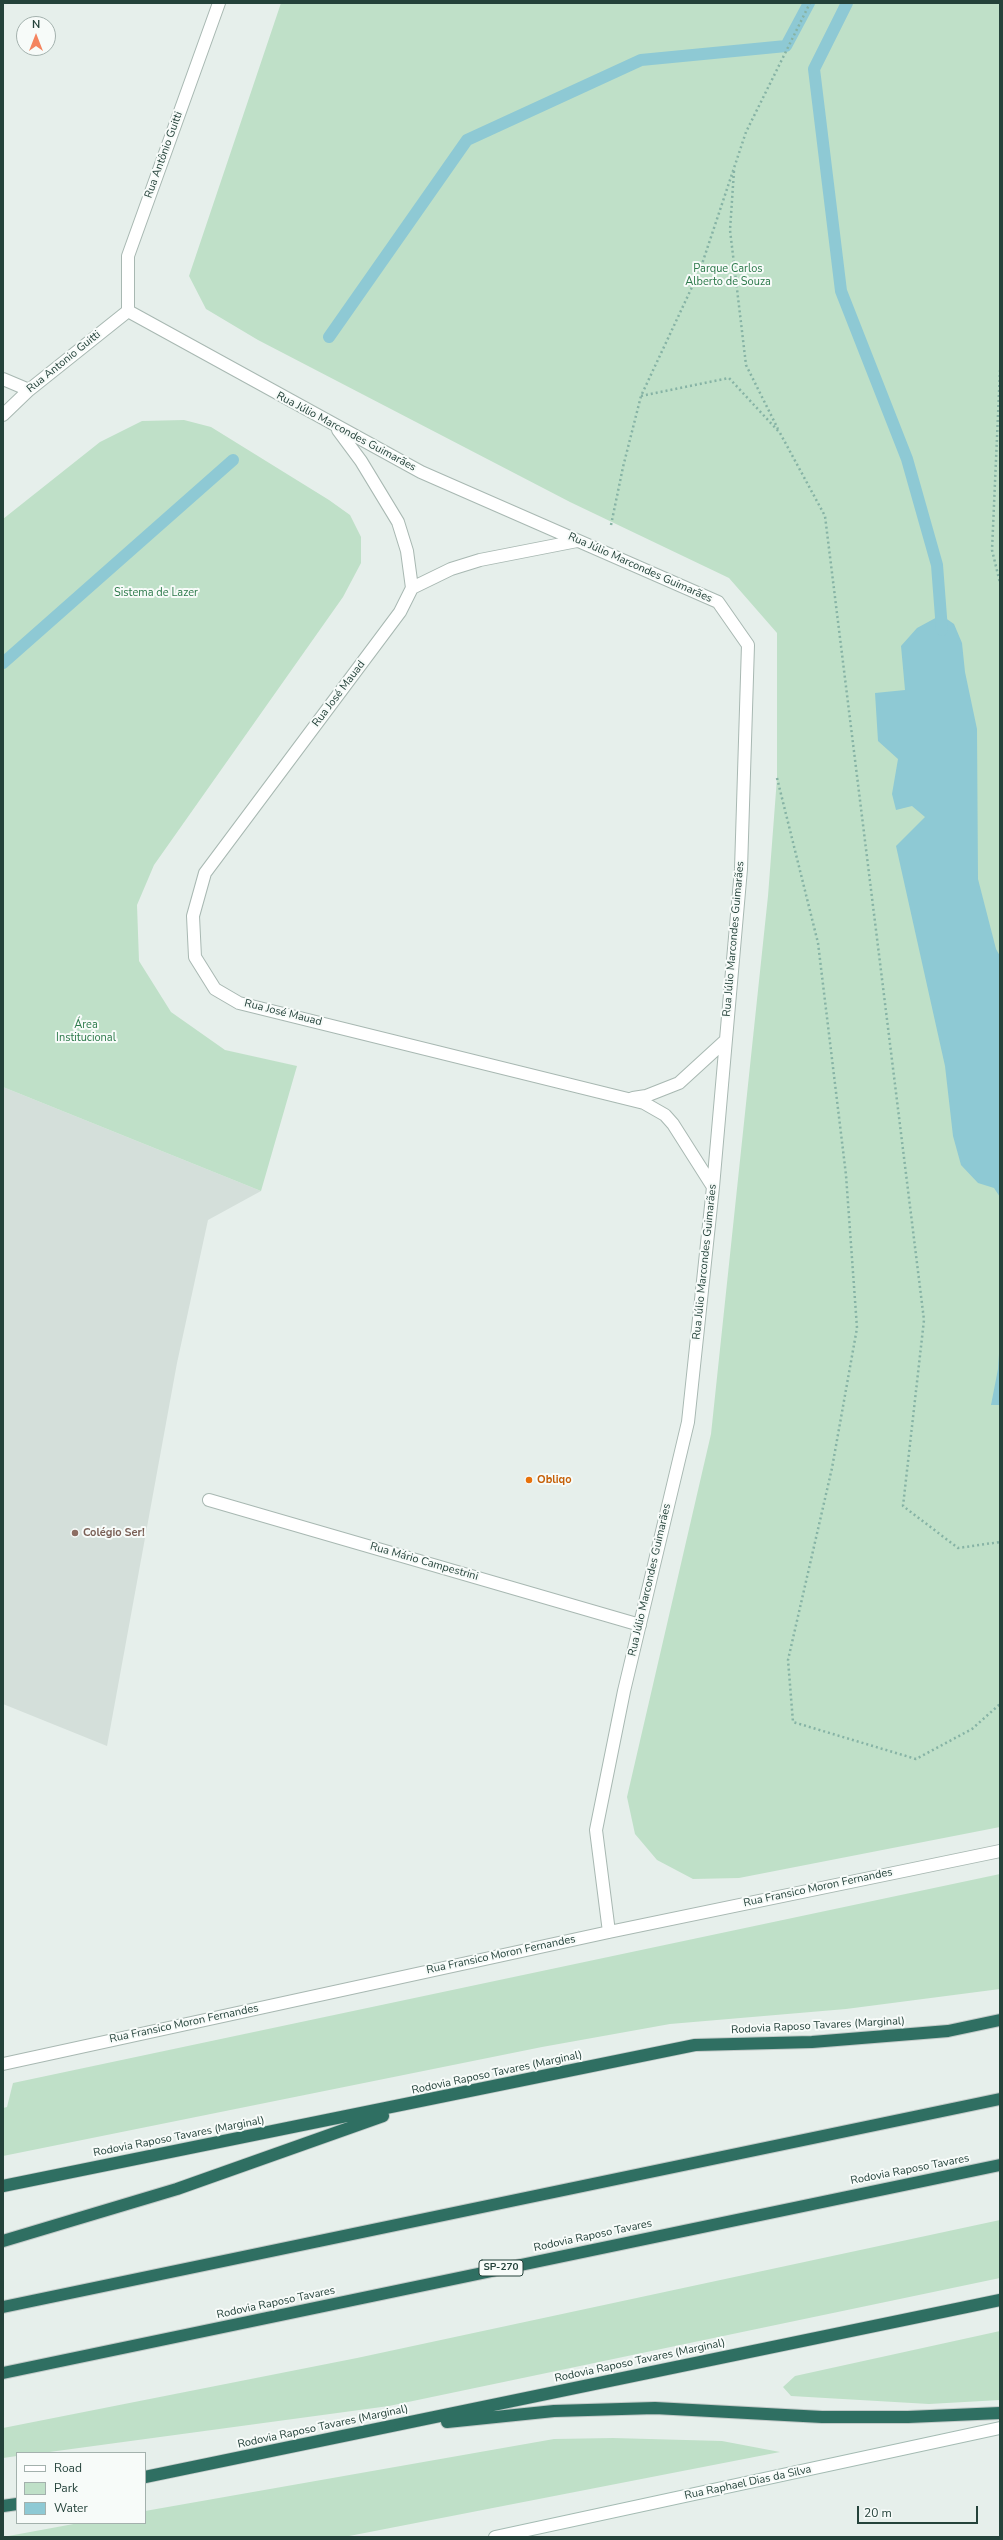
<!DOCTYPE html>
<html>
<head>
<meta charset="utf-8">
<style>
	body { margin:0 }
	#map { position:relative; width:1003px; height:2540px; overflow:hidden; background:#e6efeb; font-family:"Nunito Sans",sans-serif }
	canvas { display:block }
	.frame { position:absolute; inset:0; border:4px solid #24423a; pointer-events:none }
	.legend { position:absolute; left:16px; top:2452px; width:130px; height:72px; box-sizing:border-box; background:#f7fbf9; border:1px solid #a3b1ad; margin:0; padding:5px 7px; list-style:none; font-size:12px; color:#24423a }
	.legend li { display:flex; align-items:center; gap:8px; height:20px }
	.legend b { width:20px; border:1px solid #a3b1ad }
	.north { position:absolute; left:16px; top:16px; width:40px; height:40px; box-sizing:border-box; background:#f7fbf9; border:1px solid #a3b1ad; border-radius:50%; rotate:0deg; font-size:11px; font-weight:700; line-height:16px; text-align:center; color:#24423a }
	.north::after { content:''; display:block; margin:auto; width:14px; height:18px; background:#f4845f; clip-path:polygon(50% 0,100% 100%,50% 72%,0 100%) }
	.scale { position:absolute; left:857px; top:2506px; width:121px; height:18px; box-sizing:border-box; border:2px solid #24423a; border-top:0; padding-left:5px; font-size:12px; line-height:14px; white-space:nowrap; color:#24423a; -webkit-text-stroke:3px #f7fbf9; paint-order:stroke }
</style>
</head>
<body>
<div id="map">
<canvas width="1003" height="2540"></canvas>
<div class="frame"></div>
<ul class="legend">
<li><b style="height:5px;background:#fff"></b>Road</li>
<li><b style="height:11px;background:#bfe0c8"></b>Park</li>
<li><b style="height:11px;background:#8ec9d4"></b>Water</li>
</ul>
<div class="north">N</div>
<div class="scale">20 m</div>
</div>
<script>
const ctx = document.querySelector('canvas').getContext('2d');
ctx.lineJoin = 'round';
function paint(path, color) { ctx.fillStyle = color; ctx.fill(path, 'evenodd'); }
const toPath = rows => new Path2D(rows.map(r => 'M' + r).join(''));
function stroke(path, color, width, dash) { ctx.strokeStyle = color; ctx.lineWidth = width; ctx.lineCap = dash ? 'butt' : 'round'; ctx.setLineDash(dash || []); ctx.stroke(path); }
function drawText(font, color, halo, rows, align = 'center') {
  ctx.font = font + ' "Nunito Sans",sans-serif'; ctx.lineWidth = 4; ctx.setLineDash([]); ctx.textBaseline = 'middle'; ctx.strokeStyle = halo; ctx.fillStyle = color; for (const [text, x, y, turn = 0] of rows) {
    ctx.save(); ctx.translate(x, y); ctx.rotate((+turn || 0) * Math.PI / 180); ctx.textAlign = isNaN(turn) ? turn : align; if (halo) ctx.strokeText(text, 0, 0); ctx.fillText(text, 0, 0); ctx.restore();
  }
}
paint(toPath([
	[3,1087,261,1191,208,1220,177,1363,107,1746,3,1704]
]), '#d4dfda');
paint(toPath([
	[281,3,1000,3,1000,1827,739,1878,693,1879,657,1860,635,1834,627,1797,711,1434,768,896,777,778,777,633,729,578,570,502,258,340,206,309,189,276],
	[184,420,211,427,329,500,350,515,361,537,361,563,343,597,154,865,137,905,139,961,171,1012,225,1050,297,1066,261,1191,3,1087,3,519,100,442,142,421],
	[1000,1874,1000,1989,846,2009,670,2024,542,2047,3,2156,3,2108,7,2107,13,2083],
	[1000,2220,1000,2278,389,2406,42,2453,17,2453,17,2456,3,2458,3,2428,357,2358],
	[1000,2331,1000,2400,929,2404,791,2396,783,2387,795,2376],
	[613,2438,722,2441,780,2452,344,2537,3,2537,79,2523,145,2523,145,2511,554,2439]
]), '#bfe0c8');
paint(toPath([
	[941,615,954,624,962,643,965,672,977,729,978,879,996,949,1000,956,1000,1197,994,1188,978,1183,961,1165,953,1136,945,1066,896,846,925,817,912,806,896,810,892,794,898,759,878,741,875,693,905,690,901,646,917,628],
	[1000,1339,1000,1405,991,1405,998,1369]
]), '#8ec9d4');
stroke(toPath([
	[847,3,814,69,841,291,907,459,937,565,942,630],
	[329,337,467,140,641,60,786,46,809,3],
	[3,663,233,460]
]), '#8ec9d4', 12);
const street = toPath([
	[128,311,421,472,718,602,748,645,741,869,713,1187,688,1422,624,1691,596,1830,609,1932],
	[128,311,128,256,219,3],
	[3,379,29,390],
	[3,415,29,390,128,311],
	[338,430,361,461,398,522,407,551,412,588,400,612,205,873,193,916,195,957,215,989,239,1003,644,1103,665,1115,673,1124,713,1187],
	[412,588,451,569,480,560,577,541],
	[633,1098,646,1096,679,1083,726,1040],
	[209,1500,640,1625],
	[3,2064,609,1932,1000,1851]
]);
const secondary = toPath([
	[495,2537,1000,2428]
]);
const highway = toPath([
	[3,2186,695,2045,812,2042,948,2031,1000,2020],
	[3,2241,177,2189,383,2116],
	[3,2307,1000,2099],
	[3,2373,1000,2165],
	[447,2422,554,2411,655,2408,822,2417,908,2417,1000,2413],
	[145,2477,1000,2300],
	[3,2506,17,2504]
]);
stroke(street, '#a8b8b2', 14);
stroke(secondary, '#a4bbb3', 14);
stroke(highway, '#c2cac8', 14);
stroke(toPath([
	[734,171,730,230,746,365,778,429],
	[1000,370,992,550,1000,583],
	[641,396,729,378,780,433,825,516,924,1320,903,1506,958,1548,1000,1542],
	[611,525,623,467,641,396,700,270,746,132,810,3],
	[777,778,818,943,846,1175,857,1328,832,1468,788,1660,793,1722,916,1759,972,1729,1000,1704]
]), '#86b3a5', 2.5, [2, 3]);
stroke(street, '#fff', 12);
stroke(secondary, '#fff', 12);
stroke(highway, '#2f6f62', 12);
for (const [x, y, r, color] of [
	[529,1480,4,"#e8710a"],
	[75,1533,4,"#8d6e63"]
]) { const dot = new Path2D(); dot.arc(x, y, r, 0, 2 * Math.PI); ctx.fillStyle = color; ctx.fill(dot); stroke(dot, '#f7fbf9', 1.5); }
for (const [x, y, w] of [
	[501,2268,44]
]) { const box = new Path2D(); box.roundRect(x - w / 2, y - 8, w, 16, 3); ctx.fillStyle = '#f7fbf9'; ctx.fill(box); stroke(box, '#24423a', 1); }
drawText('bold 10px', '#24423a', null, [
	["SP-270",501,2268]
]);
drawText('11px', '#24423a', '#f7fbf9', [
	["Rua Antônio Guitti",164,155,-70],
	["Rua Antonio Guitti",64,362,-39],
	["Rua Júlio Marcondes Guimarães",346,432,28],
	["Rua Júlio Marcondes Guimarães",640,568,24],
	["Rua José Mauad",339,694,-53],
	["Rua Júlio Marcondes Guimarães",734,939,-85],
	["Rua José Mauad",283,1013,14],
	["Rua Júlio Marcondes Guimarães",705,1262,-84],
	["Rua Mário Campestrini",424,1562,16],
	["Rua Júlio Marcondes Guimarães",650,1580,-77],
	["Rua Fransico Moron Fernandes",818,1888,-12],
	["Rua Fransico Moron Fernandes",501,1955,-12],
	["Rua Fransico Moron Fernandes",184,2024,-12],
	["Rodovia Raposo Tavares (Marginal)",818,2026,-3],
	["Rodovia Raposo Tavares (Marginal)",497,2073,-12],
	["Rodovia Raposo Tavares (Marginal)",179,2137,-11],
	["Rodovia Raposo Tavares",910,2170,-11],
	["Rodovia Raposo Tavares",593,2236,-12],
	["Rodovia Raposo Tavares",276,2303,-12],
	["Rodovia Raposo Tavares (Marginal)",640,2361,-12],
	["Rodovia Raposo Tavares (Marginal)",323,2427,-12],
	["Rua Raphael Dias da Silva",748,2483,-12]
]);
drawText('11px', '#2d7a4b', '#f7fbf9', [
	["Parque Carlos",728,269],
	["Alberto de Souza",728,282],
	["Sistema de Lazer",156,593],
	["Área",86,1025],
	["Institucional",86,1038]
]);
drawText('bold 11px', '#c56008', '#f7fbf9', [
	["Obliqo",537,1480]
], 'left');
drawText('bold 11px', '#785e54', '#f7fbf9', [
	["Colégio Ser!",83,1533]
], 'left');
</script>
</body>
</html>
